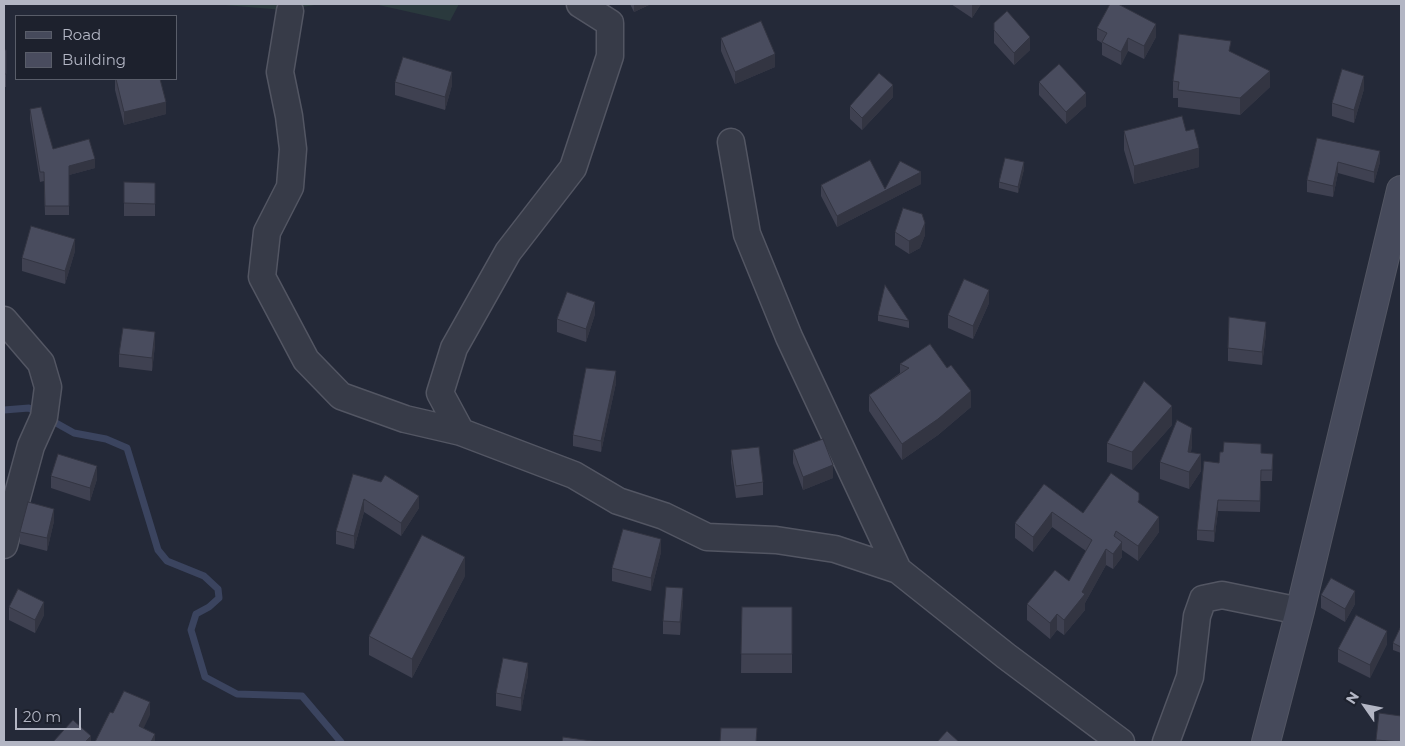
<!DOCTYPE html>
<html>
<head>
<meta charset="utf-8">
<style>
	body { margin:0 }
	#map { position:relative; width:1405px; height:746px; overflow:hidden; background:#242938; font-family:Montserrat,sans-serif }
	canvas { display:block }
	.frame { position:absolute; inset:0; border:5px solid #b3b6c4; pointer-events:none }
	.legend { position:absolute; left:15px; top:15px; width:162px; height:65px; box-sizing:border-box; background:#1d212d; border:1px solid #595d69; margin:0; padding:6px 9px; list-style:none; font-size:15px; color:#b3b6c4 }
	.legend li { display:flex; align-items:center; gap:10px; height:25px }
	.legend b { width:25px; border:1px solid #595d69 }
	.north { position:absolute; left:1340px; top:681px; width:50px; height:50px; -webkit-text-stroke:4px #1d212d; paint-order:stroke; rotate:303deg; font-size:14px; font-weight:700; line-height:20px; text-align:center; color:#b3b6c4 }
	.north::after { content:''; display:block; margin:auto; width:18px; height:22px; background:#b3b6c4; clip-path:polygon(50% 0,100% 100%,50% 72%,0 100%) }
	.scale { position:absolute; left:15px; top:708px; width:66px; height:22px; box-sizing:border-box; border:2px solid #b3b6c4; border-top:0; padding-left:6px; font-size:15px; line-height:18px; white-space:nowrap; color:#b3b6c4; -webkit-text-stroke:4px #1d212d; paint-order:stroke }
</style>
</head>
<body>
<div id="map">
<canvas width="1405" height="746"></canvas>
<div class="frame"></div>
<ul class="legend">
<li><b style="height:6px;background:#464a5b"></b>Road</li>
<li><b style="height:14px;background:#494c5e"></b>Building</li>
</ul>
<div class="north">N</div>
<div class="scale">20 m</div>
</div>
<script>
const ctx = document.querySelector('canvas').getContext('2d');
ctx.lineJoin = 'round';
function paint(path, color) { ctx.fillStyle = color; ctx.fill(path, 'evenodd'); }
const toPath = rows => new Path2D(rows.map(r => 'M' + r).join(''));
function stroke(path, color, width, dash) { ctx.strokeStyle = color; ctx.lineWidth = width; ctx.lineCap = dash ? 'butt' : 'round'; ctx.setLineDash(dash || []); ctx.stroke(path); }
paint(toPath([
	[225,4,321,4,283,10,225,5],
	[374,4,459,4,450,21]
]), '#2a393d');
stroke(toPath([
	[4,410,29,408,39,414],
	[49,419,74,433,106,439,127,448,158,550,167,561,204,576,218,589,219,598,209,607,196,614,191,630,205,677,237,694,302,696,341,742]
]), '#3b445f', 7);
const street = toPath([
	[290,11,280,72,289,116,293,149,290,187,267,232,262,277,306,360,341,396,405,419,461,432,574,475,618,501,664,516,707,537,776,540,835,549,898,570,1006,656,1121,742],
	[731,142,747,234,789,337,898,570],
	[4,320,41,363,48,387,44,417,31,446,4,545],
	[461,432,440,393,454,348,508,252,573,168,610,56,610,23,580,4],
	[1166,742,1190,677,1197,616,1203,599,1222,595,1300,611]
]);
const secondary = toPath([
	[1266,742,1300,611,1401,190]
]);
stroke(street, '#535663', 29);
stroke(secondary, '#535663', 30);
stroke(street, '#373b48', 26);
stroke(secondary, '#464a5b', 28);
paint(toPath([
	[630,4,651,4,634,12],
	[951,4,981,4,972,18],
	[994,23,1030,50,1014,65,994,43],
	[1097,28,1156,37,1144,59,1128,51,1121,65,1102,55,1102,43,1097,40],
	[721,38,775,67,735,84,721,51],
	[4,50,6,50,6,87,4,87],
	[1231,52,1270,87,1240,115,1178,107,1178,98,1173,98,1173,81],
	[115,79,160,79,166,114,124,125,115,90],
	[395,82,452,85,445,110,395,95],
	[1039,82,1086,106,1066,124,1039,95],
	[1364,89,1354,123,1332,116,1332,103],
	[893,97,862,130,850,119,850,106],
	[30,109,53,149,95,168,69,175,69,215,45,215,44,181,40,182,30,119],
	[1124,131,1186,131,1199,167,1134,184,1124,150],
	[1317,138,1380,162,1374,183,1338,173,1333,197,1307,192,1307,180],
	[1024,169,1018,193,999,188,999,182],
	[124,182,155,183,155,216,124,216],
	[921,184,837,227,821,196,821,185,885,189],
	[895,232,925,235,920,248,909,254,895,245],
	[75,251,65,284,22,271,22,258],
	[989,303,973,339,948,328,948,315],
	[595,314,586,342,557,332,557,319],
	[878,315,909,321,909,328,878,321],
	[1266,334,1262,365,1228,361,1228,348],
	[930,344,971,407,938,435,902,460,869,411,869,395,900,373,900,364],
	[155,345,152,371,119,367,119,354],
	[616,383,601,452,573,446,573,435],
	[1172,425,1132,470,1107,462,1107,443],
	[1192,445,1191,452,1201,471,1189,489,1160,479,1160,462],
	[731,450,763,482,763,495,736,498,731,463],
	[793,450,833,478,803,490,793,463],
	[1261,453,1273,454,1272,481,1261,481,1260,512,1218,511,1214,542,1197,540,1197,530,1219,463],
	[51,476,97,479,90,501,51,488],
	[381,482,419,508,401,536,364,512,354,549,336,544,336,531],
	[1044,484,1083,513,1139,503,1159,532,1138,561,1122,550,1122,557,1113,569,1106,565,1085,603,1085,610,1064,635,1057,630,1050,639,1027,620,1027,604,1069,581,1086,551,1052,527,1033,552,1015,538,1015,523],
	[54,521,47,551,20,544,20,532],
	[661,552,651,591,612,581,612,568],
	[465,576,412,678,369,655,369,636],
	[1321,595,1355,604,1345,622,1321,608],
	[683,601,680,635,663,634,663,621],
	[9,607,44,615,35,633,9,620],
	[742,607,792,607,792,673,741,673],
	[1401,626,1401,653,1393,650,1393,643],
	[1387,644,1370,678,1338,662,1338,649],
	[528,675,521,711,496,706,496,693],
	[1376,740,1401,742,1376,742]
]), '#3f4151');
paint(toPath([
	[634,4,651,4,634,12],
	[972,4,981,4,972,18],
	[1156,24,1156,37,1144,59,1144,46],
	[1030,37,1030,50,1014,65,1014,53],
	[1128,38,1128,51,1121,65,1121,52],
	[775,54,775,67,735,84,735,72],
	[1270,71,1270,87,1240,115,1240,98],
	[452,72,452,85,445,110,445,97],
	[1364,76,1364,89,1354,123,1354,110],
	[893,85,893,97,862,130,862,118],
	[1086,93,1086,106,1066,124,1066,112],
	[166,102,166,114,124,125,124,112],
	[1199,148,1199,167,1134,184,1134,166],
	[1380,151,1380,162,1374,183,1374,172],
	[95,159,95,168,69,175,69,166],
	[1024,162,1024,169,1018,193,1018,187],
	[1338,162,1338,173,1333,197,1333,186],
	[921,172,921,184,837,227,837,216],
	[925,223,925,235,920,248,909,254,909,241],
	[75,239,75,251,65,284,65,271],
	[989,290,989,303,973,339,973,326],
	[595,302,595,314,586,342,586,329],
	[1266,322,1266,334,1262,365,1262,352],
	[155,332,155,345,152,371,152,358],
	[616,371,616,383,601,452,601,441],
	[971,391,971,407,938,435,902,460,902,444],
	[1172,406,1172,425,1132,470,1132,452],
	[1192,428,1192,445,1188,469,1188,452],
	[1201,454,1201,471,1189,489,1189,472],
	[833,465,833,478,803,490,803,477],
	[97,466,97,479,90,501,90,488],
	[419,496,419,508,401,536,401,523],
	[364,499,364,512,354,549,354,536],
	[1218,500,1218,511,1214,542,1214,531],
	[54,509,54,521,47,551,47,538],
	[1052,512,1052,527,1033,552,1033,537],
	[1159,517,1159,532,1138,561,1138,546],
	[661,539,661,552,651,591,651,578],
	[1122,542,1122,557,1113,569,1113,554],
	[1106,549,1106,565,1085,603,1085,610,1064,635,1064,620,1082,592],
	[465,557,465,576,412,678,412,659],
	[683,588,683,601,680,635,680,622],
	[1355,591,1355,604,1345,622,1345,609],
	[44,602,44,615,35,633,35,620],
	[1057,614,1057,630,1050,639,1050,623],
	[1387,631,1387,644,1370,678,1370,665],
	[528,663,528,675,521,711,521,698],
	[150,702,150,715,139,738,139,726],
	[155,734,155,742,151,742],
	[91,736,91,742,85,742]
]), '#333542');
const building = toPath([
	[1110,4,1118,4,1156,24,1144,46,1128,38,1121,52,1102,42,1107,33,1097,28,1110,4],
	[1007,11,1030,37,1014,53,994,30,994,23,1007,11],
	[761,21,775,54,735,72,721,38,761,21],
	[1179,34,1231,41,1229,51,1270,71,1240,98,1178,90,1179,82,1173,81,1179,34],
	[4,50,6,50,6,74,4,74,4,50],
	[403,57,452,72,445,97,395,82,403,57],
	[1059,64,1086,93,1066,112,1039,82,1059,64],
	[1342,69,1364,76,1354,110,1332,103,1342,69],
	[879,73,893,85,862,118,850,106,879,73],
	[116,79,160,79,166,102,124,112,116,79],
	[41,107,53,149,89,139,95,159,69,166,69,206,45,206,44,172,40,172,30,109,41,107],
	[1182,116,1186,131,1194,129,1199,148,1134,166,1124,131,1182,116],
	[1317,138,1380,151,1374,172,1338,162,1333,186,1307,180,1317,138],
	[1005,158,1024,162,1018,187,999,182,1005,158],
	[870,160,885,189,900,161,921,172,837,216,821,185,870,160],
	[124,182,155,183,155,204,124,203,124,182],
	[903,208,922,214,925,223,920,235,909,241,895,232,903,208],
	[31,226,75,239,65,271,22,258,31,226],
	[964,279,989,290,973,326,948,315,964,279],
	[885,285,909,321,878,315,885,285],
	[567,292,595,302,586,329,557,319,567,292],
	[1229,317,1266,322,1262,352,1228,348,1229,317],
	[123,328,155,332,152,358,119,354,123,328],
	[930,344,947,368,951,365,971,391,938,419,902,444,869,395,909,368,900,364,930,344],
	[586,368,616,371,601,441,573,435,586,368],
	[1144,381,1172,406,1132,452,1107,443,1144,381],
	[1177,420,1192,428,1188,452,1201,454,1189,472,1160,462,1177,420],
	[823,439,833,465,803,477,793,450,823,439],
	[1224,442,1261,444,1261,453,1273,454,1272,470,1261,470,1260,501,1218,500,1214,531,1197,530,1204,461,1219,463,1220,452,1223,452,1224,442],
	[759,447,763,482,736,486,731,450,759,447],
	[58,454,97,466,90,488,51,476,58,454],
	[1111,473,1139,493,1139,500,1138,502,1159,517,1138,546,1116,531,1114,536,1122,542,1113,554,1106,549,1082,592,1085,594,1064,620,1057,614,1050,623,1027,604,1055,570,1069,581,1092,540,1052,512,1033,537,1015,523,1044,484,1083,513,1111,473],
	[353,474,381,482,385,475,419,496,401,523,364,499,354,536,336,531,353,474],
	[28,502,54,509,47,538,20,532,28,502],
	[623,529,661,539,651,578,612,568,623,529],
	[422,535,465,557,412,659,369,636,422,535],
	[1331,578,1355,591,1345,609,1321,595,1331,578],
	[666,587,683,588,680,622,663,621,666,587],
	[18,589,44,602,35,620,9,607,18,589],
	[742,607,792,607,792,654,741,654,742,607],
	[1356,615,1387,631,1370,665,1338,649,1356,615],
	[1401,626,1401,647,1393,643,1401,626],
	[503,658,528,663,521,698,496,693,503,658],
	[124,691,150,702,139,726,155,734,151,742,95,742,110,712,113,713,124,691],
	[1379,713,1401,716,1401,742,1376,740,1379,713],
	[73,720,91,736,85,742,53,742,73,720],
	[721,728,757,728,756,742,720,742,721,728],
	[947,731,959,742,937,742,947,731],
	[563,737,599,742,562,742,563,737]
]);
paint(building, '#494c5e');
stroke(building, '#333542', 1);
</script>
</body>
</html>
